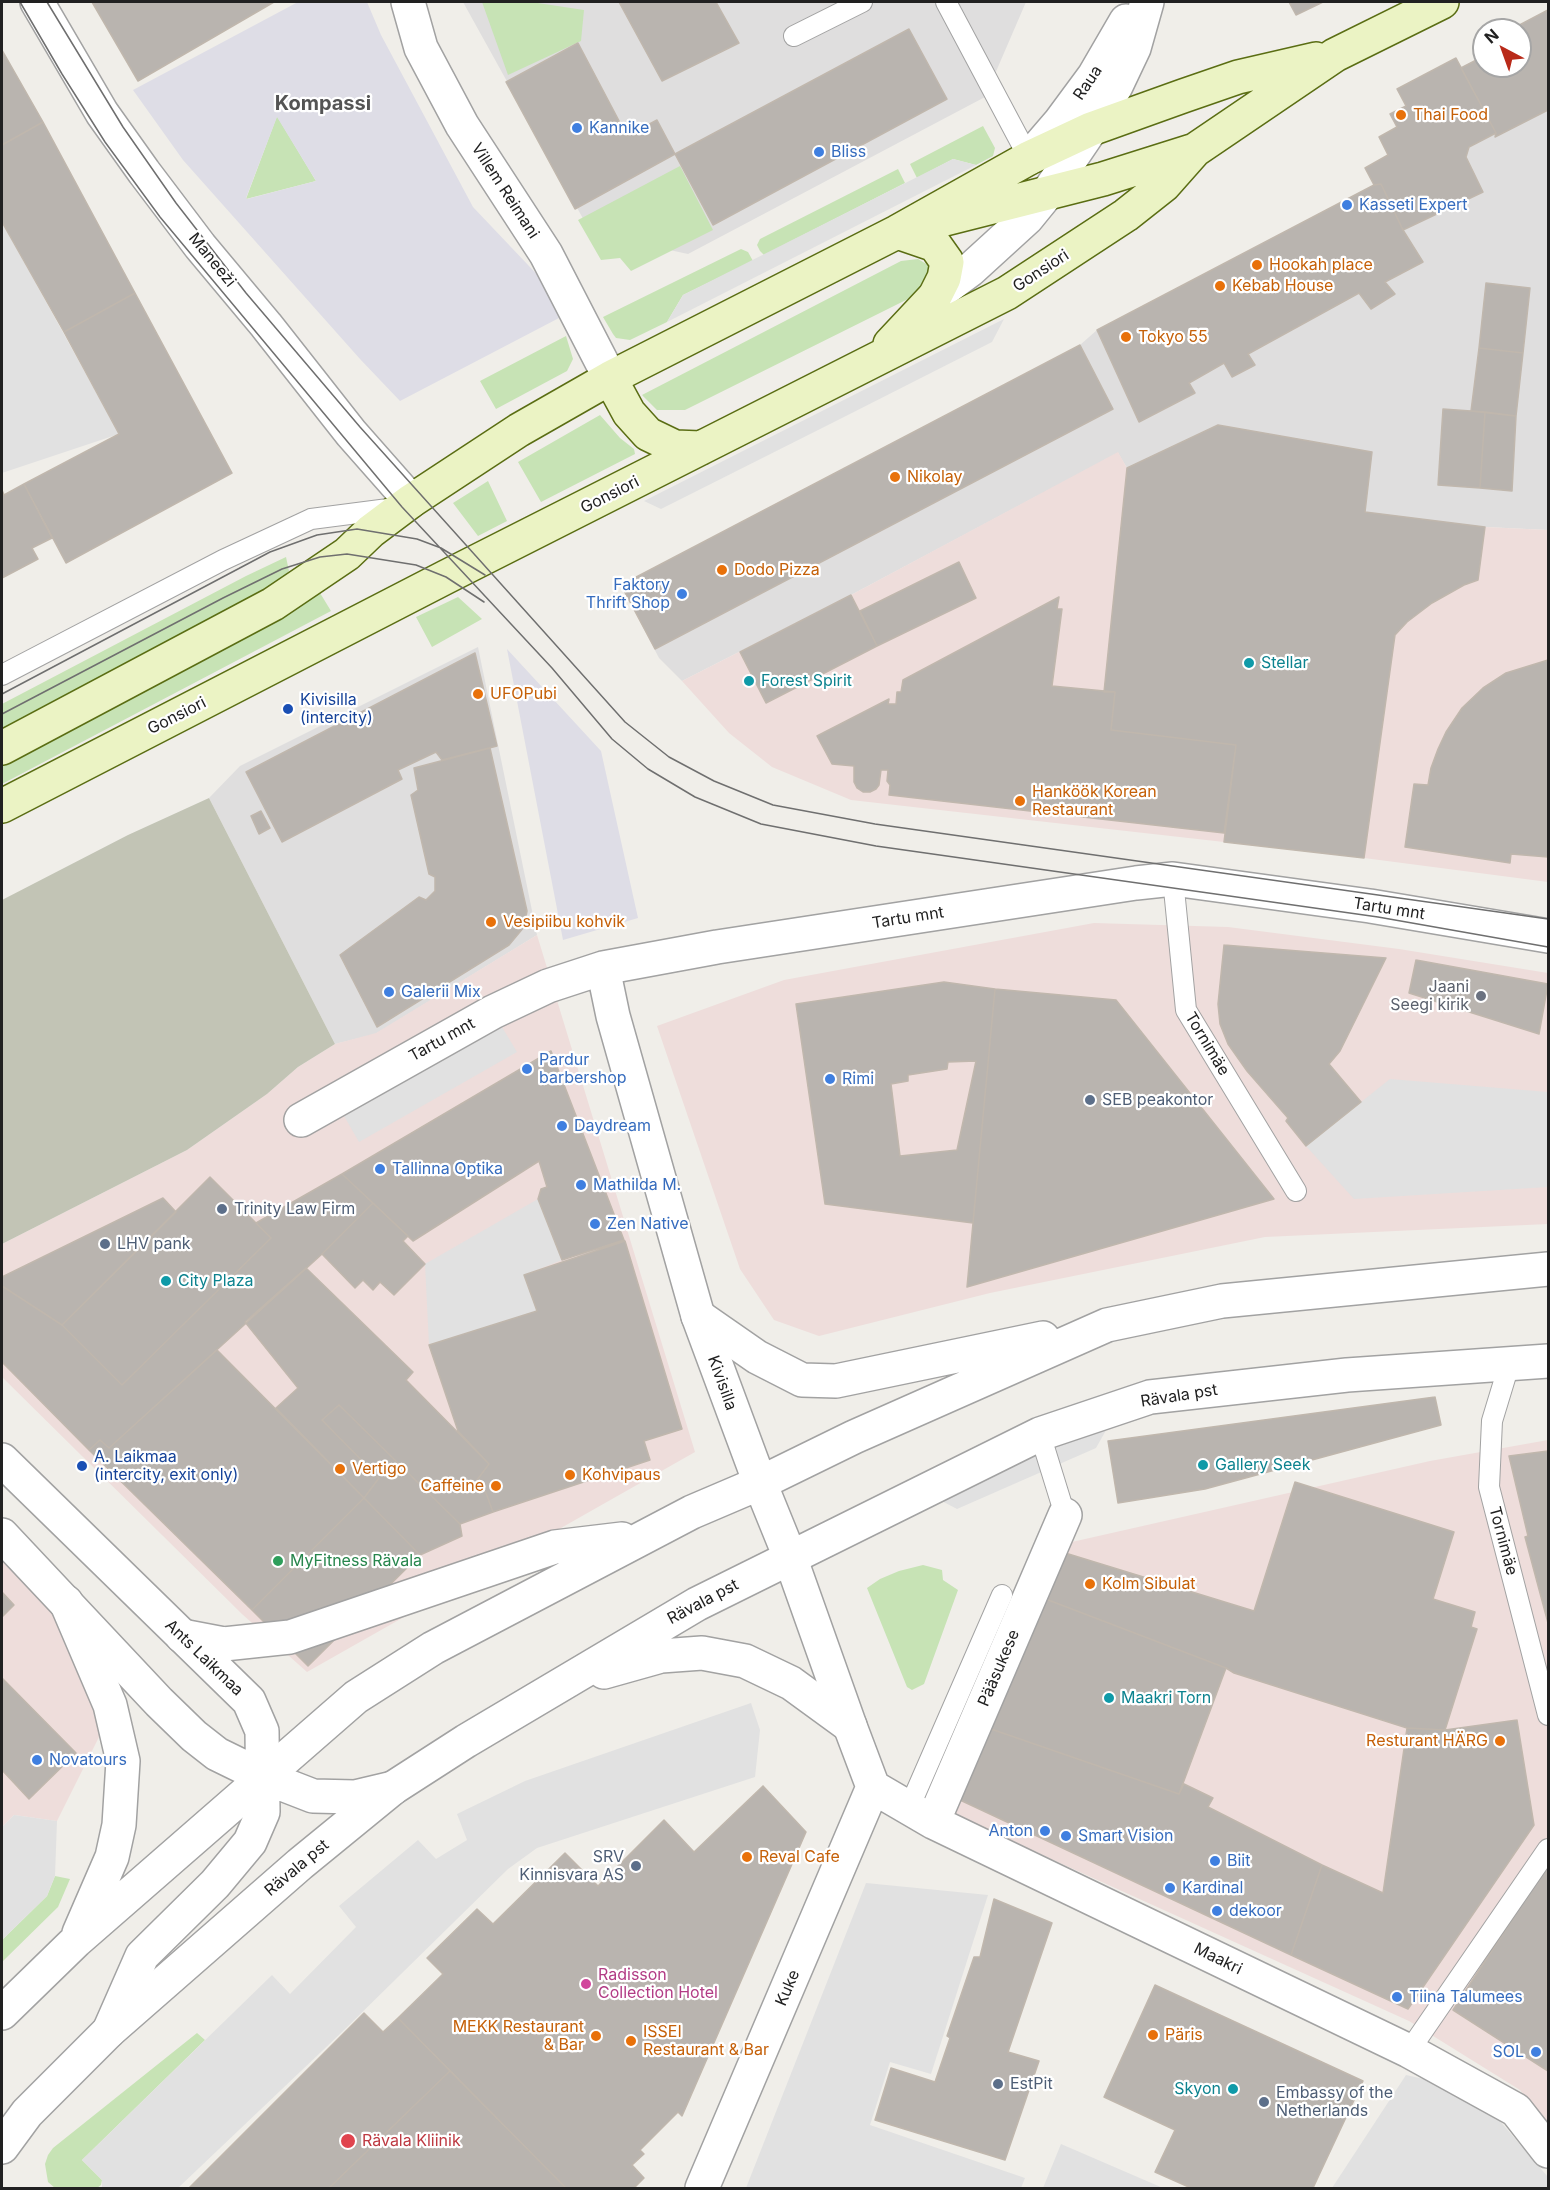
<!DOCTYPE html>
<html>
<head>
<meta charset="utf-8">
<style>
	body { margin:0 }
	#map { position:relative; width:1550px; height:2190px; overflow:hidden; background:#f0eee9; font-family:Inter,sans-serif }
	canvas { display:block }
	.frame { position:absolute; inset:0; border:3px solid #212121; pointer-events:none }
	.north { position:absolute; left:1472px; top:18px; width:60px; height:60px; box-sizing:border-box; background:#fff; border:2px solid #a6a6a6; border-radius:50%; rotate:319deg; font-size:16px; font-weight:700; line-height:24px; text-align:center; color:#212121 }
	.north::after { content:''; display:block; margin:auto; width:21px; height:27px; background:#b92a19; clip-path:polygon(50% 0,100% 100%,50% 72%,0 100%) }
</style>
</head>
<body>
<div id="map">
<canvas width="1550" height="2190"></canvas>
<div class="frame"></div>
<div class="north">N</div>
</div>
<script>
const ctx = document.querySelector('canvas').getContext('2d');
ctx.lineJoin = 'round';
function paint(path, color) { ctx.fillStyle = color; ctx.fill(path, 'evenodd'); }
const toPath = rows => new Path2D(rows.map(r => 'M' + r).join(''));
function stroke(path, color, width, dash) { ctx.strokeStyle = color; ctx.lineWidth = width; ctx.lineCap = dash ? 'butt' : 'round'; ctx.setLineDash(dash || []); ctx.stroke(path); }
function drawText(font, color, halo, rows, align = 'center') {
  ctx.font = font + ' Inter,sans-serif'; ctx.lineWidth = 4.5; ctx.setLineDash([]); ctx.textBaseline = 'middle'; ctx.strokeStyle = halo; ctx.fillStyle = color; for (const [text, x, y, turn = 0] of rows) {
    ctx.save(); ctx.translate(x, y); ctx.rotate((+turn || 0) * Math.PI / 180); ctx.textAlign = isNaN(turn) ? turn : align; if (halo) ctx.strokeText(text, 0, 0); ctx.fillText(text, 0, 0); ctx.restore();
  }
}
paint(toPath([
	[463,2,1026,2,985,97,688,254,591,233],
	[1548,10,1548,530,1485,527,1365,512,1371,452,1218,425,1127,468,1118,453,851,595,682,681,659,658,621,585,1080,345,1097,330,1374,185,1365,168,1388,155,1379,137,1396,127,1390,114,1406,106,1397,89,1456,58,1461,67,1484,56,1484,66,1520,66,1520,30,1510,30],
	[478,647,537,935,376,1034,335,1044,209,798,240,766]
]), '#dfdede');
paint(toPath([
	[1118,452,1127,468,1104,692,1236,745,1224,842,851,800,772,767,729,733,682,681,851,595],
	[1485,527,1548,530,1548,882,1364,858,1395,635,1407,622,1432,603,1464,585,1478,580],
	[1094,923,1228,927,1399,949,1548,973,1548,1224,1265,1237,990,1293,819,1336,774,1320,740,1269,657,1026,784,980],
	[537,935,695,1452,307,1672,242,1614,2,1377,2,1244,187,1150,267,1094,298,1067,335,1044,376,1033],
	[1548,1440,1548,2125,1520,2090,1409,2021,945,1811,1063,1544,1430,1461],
	[2,1561,51,1611,104,1727,57,1821,14,1815,2,1827]
]), '#eedddb');
paint(toPath([
	[209,798,335,1044,298,1067,267,1094,187,1150,2,1244,2,900,128,835]
]), '#c2c4b5');
paint(toPath([
	[482,2,531,2,584,10,581,41,508,75],
	[277,116,316,181,246,199],
	[983,126,995,148,993,156,976,165,953,159,917,178,910,164],
	[680,166,713,230,631,271,620,258,601,260,578,220],
	[898,169,905,183,764,255,760,251,757,245,760,239],
	[741,249,748,252,753,261,683,295,667,322,630,340,616,338,613,334,603,317],
	[918,259,928,265,929,278,917,292,906,300,685,410,657,410,642,395,901,261],
	[566,336,573,359,567,371,496,409,480,381],
	[600,415,620,438,634,449,635,454,541,502,518,462],
	[488,481,507,521,478,536,453,503],
	[286,557,289,571,265,594,2,733,2,704,246,576],
	[317,588,331,611,2,784,2,763],
	[458,597,482,619,432,647,416,617],
	[923,1565,942,1570,943,1580,958,1590,924,1684,912,1690,907,1687,867,1588,880,1579,899,1571],
	[55,1876,70,1879,58,1907,2,1962,2,1940,47,1896],
	[197,2033,205,2040,82,2160,102,2180,101,2185,97,2188,55,2188,48,2182,45,2164,48,2155,53,2148]
]), '#c7e3b5');
paint(toPath([
	[953,159,976,165,667,322,683,295],
	[2,222,119,434,2,473],
	[1004,319,992,342,842,418,661,509,644,501],
	[493,1012,517,1052,359,1142,336,1102],
	[1390,1079,1548,1092,1548,1187,1354,1199,1306,1146],
	[538,1199,562,1260,524,1275,537,1311,429,1345,425,1264],
	[1109,1425,1096,1448,957,1509,938,1499,1014,1463],
	[751,1703,760,1730,755,1777,537,1848,508,1869,342,2032,178,2188,102,2188,102,2180,82,2160,272,1975,290,1994,356,1927,339,1906,418,1840,436,1859,467,1840,457,1814,525,1781],
	[14,1815,57,1821,55,1876,47,1896,2,1940,2,1827],
	[866,1883,988,1895,931,2074,890,2062,870,2125,1025,2178,1021,2188,746,2188],
	[1406,2075,1437,2082,1499,2120,1548,2177,1548,2188,1332,2188],
	[1061,2144,1163,2188,1043,2188]
]), '#e1e1e1');
paint(toPath([
	[298,2,367,2,381,35,473,207,547,285,559,318,400,401,360,359,183,160,133,90],
	[277,117,316,181,247,199,246,198],
	[507,649,601,751,638,918,563,940]
]), '#dedde6');
const building = toPath([
	[92,2,274,2,138,81,92,2],
	[619,2,716,2,739,43,662,81,619,2],
	[1289,2,1323,2,1296,15,1289,2],
	[1548,10,1548,110,1495,137,1496,133,1461,68,1484,56,1484,66,1520,66,1520,30,1510,30,1548,10],
	[909,29,947,99,713,225,675,154,909,29],
	[578,43,627,136,657,120,675,154,575,209,506,82,578,43],
	[2,50,43,122,2,145,2,50],
	[1456,58,1496,133,1469,147,1466,157,1483,192,1403,230,1381,184,1374,185,1365,168,1388,155,1379,137,1397,127,1390,114,1406,106,1397,89,1456,58],
	[43,122,135,293,64,332,2,222,2,145,43,122],
	[1381,184,1403,230,1423,262,1385,282,1395,294,1371,309,1359,293,1248,354,1255,365,1232,377,1224,363,1189,383,1195,393,1139,422,1097,330,1374,185,1381,184],
	[1486,283,1530,288,1523,353,1479,348,1486,283],
	[135,293,232,473,66,563,24,484,119,434,64,332,135,293],
	[1080,345,1113,409,655,649,621,585,1080,345],
	[1479,348,1523,353,1516,416,1471,411,1479,348],
	[1443,409,1485,412,1480,488,1438,485,1443,409],
	[1485,412,1516,416,1512,491,1480,488,1485,412],
	[1218,425,1372,452,1365,512,1485,527,1478,580,1464,585,1432,603,1407,622,1395,635,1364,858,1224,842,1236,745,1111,730,1115,692,1104,692,1127,468,1218,425],
	[24,484,52,538,32,548,38,559,2,578,2,490,4,495,24,484],
	[959,562,976,598,877,646,860,611,959,562],
	[851,595,877,646,766,703,740,652,851,595],
	[1059,597,1057,609,1062,609,1052,686,1115,692,1111,730,1236,745,1224,833,889,795,890,785,887,781,888,770,881,770,879,785,876,789,870,792,863,792,857,788,854,782,854,766,832,764,817,736,889,699,888,704,896,704,897,692,901,692,903,680,1059,597],
	[475,653,497,746,442,760,436,752,398,770,402,779,282,842,246,772,475,653],
	[1548,660,1548,857,1511,854,1510,863,1405,847,1414,784,1428,785,1431,768,1438,749,1446,732,1462,708,1483,688,1506,673,1548,660],
	[490,748,527,911,524,927,509,945,377,1027,340,955,419,897,426,900,435,891,435,877,429,874,411,795,418,790,414,768,490,748],
	[261,811,270,828,259,834,251,816,261,811],
	[1224,945,1386,958,1340,1051,1329,1064,1361,1102,1306,1146,1286,1121,1288,1118,1247,1071,1228,1044,1220,1024,1218,1004,1224,945],
	[1416,960,1548,984,1539,1034,1409,993,1416,960],
	[944,982,995,989,973,1223,825,1204,796,1004,944,982],
	[976,1061,957,1150,900,1156,891,1084,908,1081,908,1075,947,1069,948,1062,976,1061],
	[995,989,1116,1000,1274,1199,967,1287,995,989],
	[551,1051,624,1240,562,1260,538,1199,541,1189,547,1187,539,1161,413,1241,342,1174,551,1051],
	[342,1174,373,1203,322,1254,109,1448,100,1440,89,1450,2,1362,2,1286,62,1325,122,1385,271,1238,256,1223,342,1174],
	[210,1177,271,1238,122,1385,62,1325,210,1177],
	[163,1198,176,1212,62,1325,2,1286,2,1277,163,1198],
	[373,1203,408,1236,403,1241,425,1264,394,1295,380,1282,373,1290,363,1280,355,1288,322,1254,373,1203],
	[625,1241,682,1429,644,1441,650,1460,493,1512,486,1493,477,1480,489,1464,458,1431,429,1345,537,1311,524,1275,625,1241],
	[306,1268,413,1372,406,1380,489,1464,477,1480,486,1493,493,1512,460,1524,339,1405,322,1420,379,1478,364,1498,276,1408,298,1388,245,1322,306,1268],
	[217,1350,364,1498,252,1610,89,1450,100,1440,109,1448,217,1350],
	[1435,1397,1441,1425,1205,1489,1118,1503,1108,1441,1435,1397],
	[339,1405,460,1524,462,1536,420,1555,364,1498,379,1478,322,1420,339,1405],
	[1548,1451,1548,1623,1525,1537,1528,1536,1509,1456,1548,1451],
	[1295,1482,1454,1532,1433,1599,1475,1612,1471,1627,1477,1629,1445,1730,1407,1728,1234,1673,1226,1668,1043,1598,1062,1552,1254,1611,1295,1482],
	[364,1498,420,1555,308,1666,252,1610,364,1498],
	[2,1592,14,1605,2,1617,2,1592],
	[1043,1598,1226,1668,1179,1794,991,1729,1043,1598],
	[2,1678,76,1753,29,1799,2,1770,2,1678],
	[1517,1720,1534,1825,1408,2009,1291,1955,1322,1865,1383,1893,1407,1728,1445,1730,1517,1720],
	[991,1729,1179,1794,1184,1784,1213,1798,1208,1807,1322,1865,1291,1955,960,1800,991,1729],
	[763,1786,806,1832,682,2116,678,2112,640,2150,644,2154,632,2165,644,2178,634,2188,566,2188,398,2018,443,1974,427,1958,477,1909,493,1924,565,1853,598,1886,664,1820,694,1852,763,1786],
	[1548,1868,1547,1986,1548,2071,1453,2010,1545,1869,1548,1868],
	[994,1899,1052,1923,1008,2052,1039,2061,1005,2160,875,2120,891,2068,935,2082,950,2038,947,2036,974,1957,980,1957,994,1899],
	[1155,1985,1363,2081,1313,2188,1191,2188,1155,2172,1175,2130,1104,2097,1155,1985],
	[364,2013,383,2032,398,2018,450,2071,329,2188,189,2188,364,2013],
	[450,2071,566,2188,329,2188,450,2071]
]);
paint(building, '#b9b4af');
stroke(building, '#c0b7ad', 1.5);
const service = toPath([
	[946,2,1029,158],
	[794,36,862,2],
	[2,675,223,560,311,519,396,508],
	[1173,879,1186,1010,1296,1191],
	[1509,1365,1492,1421,1489,1487,1548,1715],
	[1040,1434,1065,1515],
	[909,1808,1002,1595],
	[1409,2051,1548,1849]
]);
const minor = toPath([
	[408,2,421,48,462,125,546,254,610,378],
	[603,968,613,1016,698,1316,760,1483],
	[301,1120,493,1012,548,986,603,968,717,947,1136,883,1173,879,1370,906,1548,936],
	[2,1460,249,1701,262,1731,263,1812,250,1842,215,1884,142,1956,109,2031],
	[2,1535,159,1702,194,1736,217,1754,264,1777,313,1796,355,1797,393,1788],
	[790,1557,850,1726,873,1787],
	[873,1787,933,1822,1409,2051,1516,2110,1548,2151],
	[933,1822,1065,1515],
	[702,2188,873,1787]
]);
const tertiary = toPath([
	[37,2,102,113,144,172,200,246,266,325,351,433,411,501],
	[1029,158,1060,122,1094,76,1126,21],
	[935,296,970,270,1027,218,1049,191,1091,129,1116,86,1134,48,1147,2],
	[698,1316,757,1357,802,1380,836,1381,1043,1338],
	[760,1483,790,1557],
	[66,1602,110,1705,123,1761,119,1825,112,1857,79,1933],
	[182,1636,224,1644,290,1637,555,1547,622,1539],
	[604,1672,661,1656,702,1653,745,1661,791,1683,850,1726],
	[2,2013,76,1941,356,1697,433,1648,692,1512,760,1483,854,1437,1107,1325,1222,1301,1548,1269],
	[2,2147,27,2113,109,2031,300,1864,393,1788,466,1741,697,1604,1040,1434,1150,1397,1347,1375,1548,1361]
]);
const secondary = toPath([
	[945,219,1103,179,1195,150],
	[890,344,935,296,944,278,947,262,935,245,897,232],
	[610,378,629,413,648,434,675,447,701,448],
	[2,748,273,604,347,554,371,531,411,501,519,430,610,378,897,232,1029,158,1091,129,1183,96,1238,77,1316,59],
	[2,806,446,577,1007,293,1126,215,1164,185,1195,150,1335,55,1442,2]
]);
stroke(service, '#a2a2a2', 22);
stroke(minor, '#a2a2a2', 36);
stroke(tertiary, '#a2a2a2', 36);
stroke(secondary, '#5a6d13', 36);
stroke(service, '#fff', 20);
stroke(minor, '#fff', 33);
stroke(tertiary, '#fff', 33);
stroke(secondary, '#ebf3c4', 33);
stroke(toPath([
	[20,2,62,74,105,142,160,217,402,507,552,668,612,739,648,769,695,797,761,824,876,846,1378,917,1548,947],
	[47,2,123,127,176,203,246,293,360,427,625,722,669,757,714,781,773,805,875,824,1548,919],
	[2,694,270,552,317,535,357,529,417,539,441,548,485,575],
	[2,714,223,598,282,569,320,557,347,554,416,565,446,577,484,602]
]), '#6f6f6f', 1.5);
for (const [x, y, r, color] of [
	[1401,115,6,"#e8710a"],
	[577,128,6,"#3f7fe0"],
	[819,152,6,"#3f7fe0"],
	[1347,205,6,"#3f7fe0"],
	[1257,265,6,"#e8710a"],
	[1220,286,6,"#e8710a"],
	[1126,337,6,"#e8710a"],
	[895,477,6,"#e8710a"],
	[722,570,6,"#e8710a"],
	[682,594,6,"#3f7fe0"],
	[1249,663,6,"#0f9aa8"],
	[749,681,6,"#0f9aa8"],
	[478,694,6,"#e8710a"],
	[288,709,6,"#1a4fb4"],
	[1020,801,6,"#e8710a"],
	[491,922,6,"#e8710a"],
	[389,992,6,"#3f7fe0"],
	[1481,996,6,"#6b7280"],
	[527,1069,6,"#3f7fe0"],
	[830,1079,6,"#3f7fe0"],
	[1090,1100,6,"#5c6f8a"],
	[562,1126,6,"#3f7fe0"],
	[380,1169,6,"#3f7fe0"],
	[581,1185,6,"#3f7fe0"],
	[222,1209,6,"#5c6f8a"],
	[595,1224,6,"#3f7fe0"],
	[105,1244,6,"#5c6f8a"],
	[166,1281,6,"#0f9aa8"],
	[1203,1465,6,"#0f9aa8"],
	[82,1466,6,"#1a4fb4"],
	[340,1469,6,"#e8710a"],
	[570,1475,6,"#e8710a"],
	[496,1486,6,"#e8710a"],
	[278,1561,6,"#2e9e5b"],
	[1090,1584,6,"#e8710a"],
	[1109,1698,6,"#0f9aa8"],
	[1500,1741,6,"#e8710a"],
	[37,1760,6,"#3f7fe0"],
	[1045,1831,6,"#3f7fe0"],
	[1066,1836,6,"#3f7fe0"],
	[747,1857,6,"#e8710a"],
	[1215,1861,6,"#3f7fe0"],
	[636,1866,6,"#5c6f8a"],
	[1170,1888,6,"#3f7fe0"],
	[1217,1911,6,"#3f7fe0"],
	[586,1984,6,"#d1479c"],
	[1397,1997,6,"#3f7fe0"],
	[1153,2035,6,"#e8710a"],
	[596,2036,6,"#e8710a"],
	[631,2041,6,"#e8710a"],
	[1536,2052,6,"#3f7fe0"],
	[998,2084,6,"#5c6f8a"],
	[1233,2089,6,"#0f9aa8"],
	[1264,2102,6,"#5c6f8a"],
	[348,2141,8,"#e0444e"]
]) { const dot = new Path2D(); dot.arc(x, y, r, 0, 2 * Math.PI); ctx.fillStyle = color; ctx.fill(dot); stroke(dot, '#fff', 2); }
drawText('16px', '#212121', '#fff', [
	["Raua",1088,83,-56],
	["Villem Reimani",505,191,57],
	["Maneeži",212,260,51],
	["Gonsiori",1041,271,-33],
	["Gonsiori",610,495,-27],
	["Gonsiori",177,716,-27],
	["Tartu mnt",1389,909,9],
	["Tartu mnt",908,918,-9],
	["Tartu mnt",442,1040,-29],
	["Tornimäe",1207,1044,59],
	["Kivisilla",722,1383,70],
	["Rävala pst",1179,1396,-9],
	["Tornimäe",1503,1541,75],
	["Rävala pst",703,1602,-28],
	["Ants Laikmaa",204,1658,44],
	["Pääsukese",999,1668,-67],
	["Rävala pst",297,1868,-40],
	["Maakri",1218,1959,26],
	["Kuke",788,1988,-67]
]);
drawText('16px', '#c56008', '#fff', [
	["Thai Food",1413,115],
	["Hookah place",1269,265],
	["Kebab House",1232,286],
	["Tokyo 55",1138,337],
	["Nikolay",907,477],
	["Dodo Pizza",734,570],
	["UFOPubi",490,694],
	["Hanköök Korean",1032,792],
	["Restaurant",1032,810],
	["Vesipiibu kohvik",503,922],
	["Vertigo",352,1469],
	["Kohvipaus",582,1475],
	["Caffeine",484,1486,"right"],
	["Kolm Sibulat",1102,1584],
	["Resturant HÄRG",1488,1741,"right"],
	["Reval Cafe",759,1857],
	["MEKK Restaurant",584,2027,"right"],
	["& Bar",584,2045,"right"],
	["ISSEI",643,2032],
	["Restaurant & Bar",643,2050],
	["Päris",1165,2035]
], 'left');
drawText('16px', '#366cbe', '#fff', [
	["Kannike",589,128],
	["Bliss",831,152],
	["Kasseti Expert",1359,205],
	["Faktory",670,585,"right"],
	["Thrift Shop",670,603,"right"],
	["Galerii Mix",401,992],
	["Pardur",539,1060],
	["barbershop",539,1078],
	["Rimi",842,1079],
	["Daydream",574,1126],
	["Tallinna Optika",392,1169],
	["Mathilda M.",593,1185],
	["Zen Native",607,1224],
	["Novatours",49,1760],
	["Anton",1033,1831,"right"],
	["Smart Vision",1078,1836],
	["Biit",1227,1861],
	["Kardinal",1182,1888],
	["dekoor",1229,1911],
	["Tiina Talumees",1409,1997],
	["SOL",1524,2052,"right"]
], 'left');
drawText('16px', '#0d838f', '#fff', [
	["Stellar",1261,663],
	["Forest Spirit",761,681],
	["City Plaza",178,1281],
	["Gallery Seek",1215,1465],
	["Maakri Torn",1121,1698],
	["Skyon",1221,2089,"right"]
], 'left');
drawText('16px', '#164399', '#fff', [
	["Kivisilla",300,700],
	["(intercity)",300,718],
	["A. Laikmaa",94,1457],
	["(intercity, exit only)",94,1475]
], 'left');
drawText('16px', '#5b616d', '#fff', [
	["Jaani",1469,987],
	["Seegi kirik",1469,1005]
], 'right');
drawText('16px', '#4e5e75', '#fff', [
	["SEB peakontor",1102,1100],
	["Trinity Law Firm",234,1209],
	["LHV pank",117,1244],
	["SRV",624,1857,"right"],
	["Kinnisvara AS",624,1875,"right"],
	["EstPit",1010,2084],
	["Embassy of the",1276,2093],
	["Netherlands",1276,2111]
], 'left');
drawText('16px', '#27864d', '#fff', [
	["MyFitness Rävala",290,1561]
], 'left');
drawText('16px', '#b23c85', '#fff', [
	["Radisson",598,1975],
	["Collection Hotel",598,1993]
], 'left');
drawText('16px', '#be3a42', '#fff', [
	["Rävala Kliinik",362,2141]
], 'left');
drawText('bold 20px', '#545454', '#fff', [
	["Kompassi",323,104]
]);
</script>
</body>
</html>
